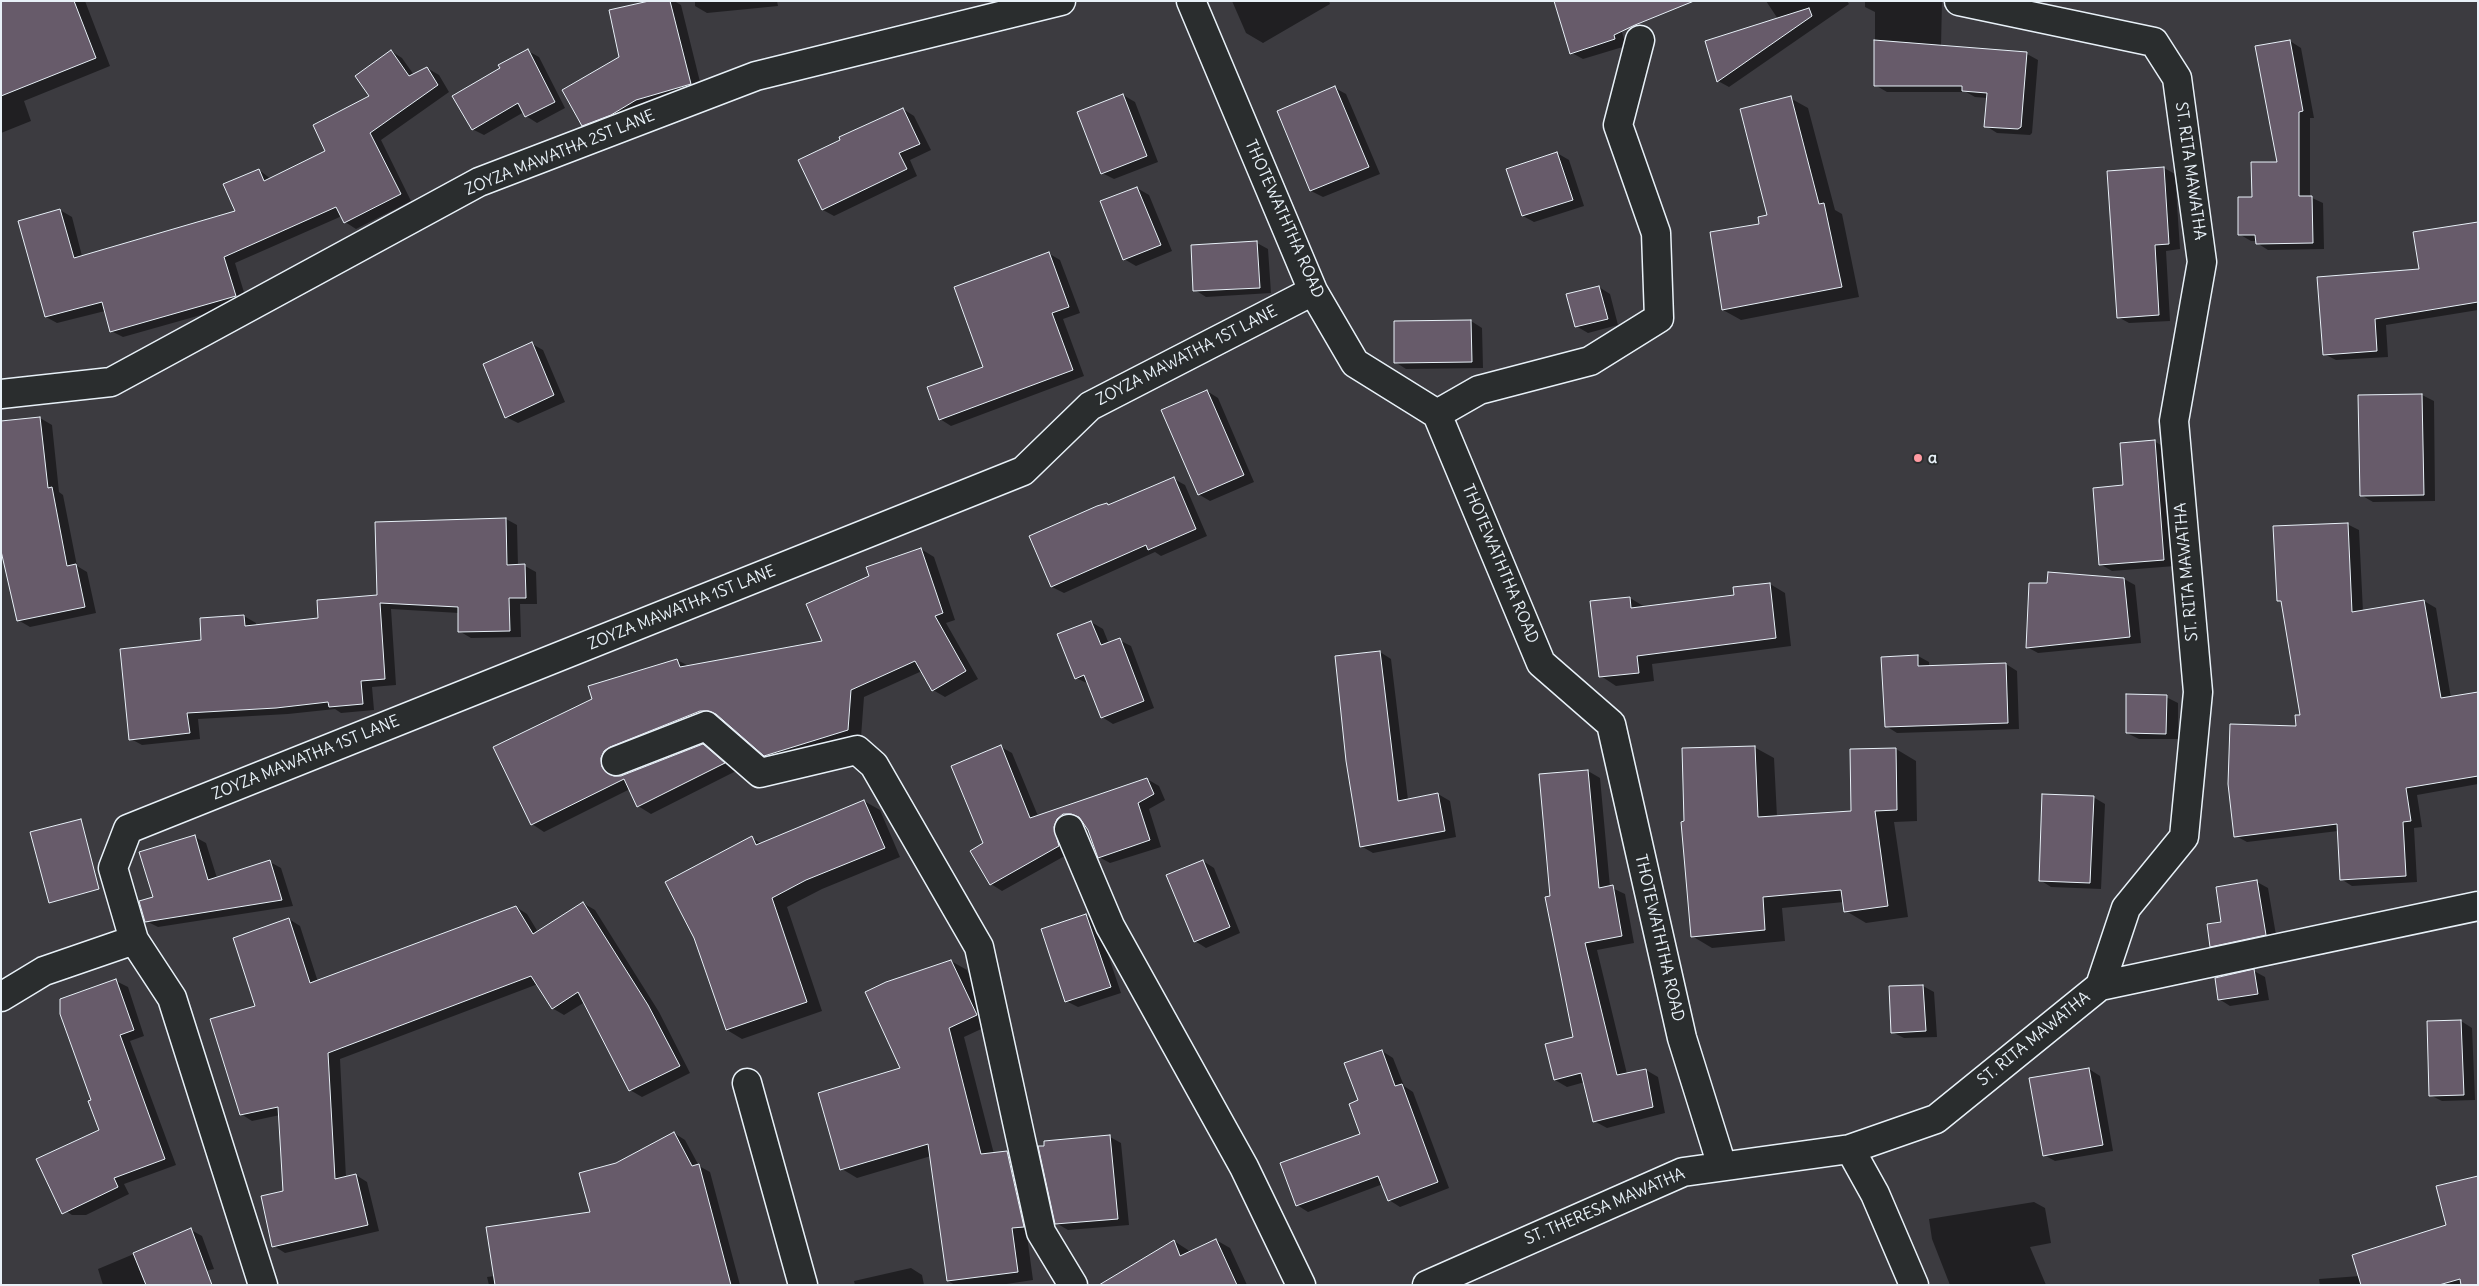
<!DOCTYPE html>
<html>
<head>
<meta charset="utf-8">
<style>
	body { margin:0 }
	#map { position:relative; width:2479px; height:1286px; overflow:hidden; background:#3c3b40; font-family:Delius,sans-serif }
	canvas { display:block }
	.frame { position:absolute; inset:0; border:2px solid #e8f1f8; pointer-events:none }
</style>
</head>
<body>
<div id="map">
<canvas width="2479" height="1286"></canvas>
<div class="frame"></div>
</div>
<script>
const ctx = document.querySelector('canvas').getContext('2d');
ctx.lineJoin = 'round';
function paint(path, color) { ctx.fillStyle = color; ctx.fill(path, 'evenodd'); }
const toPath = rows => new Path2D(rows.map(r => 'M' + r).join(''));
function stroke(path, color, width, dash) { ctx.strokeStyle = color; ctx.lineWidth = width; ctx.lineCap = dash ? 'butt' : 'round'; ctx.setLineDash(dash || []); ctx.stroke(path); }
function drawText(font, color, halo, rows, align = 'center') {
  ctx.font = font + ' Delius,sans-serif'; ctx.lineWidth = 4; ctx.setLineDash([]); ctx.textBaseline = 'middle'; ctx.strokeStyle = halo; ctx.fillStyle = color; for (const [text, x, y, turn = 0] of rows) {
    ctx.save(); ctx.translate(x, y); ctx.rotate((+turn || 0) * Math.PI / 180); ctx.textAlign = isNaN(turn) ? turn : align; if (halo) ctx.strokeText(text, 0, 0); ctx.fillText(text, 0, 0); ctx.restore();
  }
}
paint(toPath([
	[20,1,85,1,110,66,24,101,31,121,1,133,1,21],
	[655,1,674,1,681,5,702,90,594,132,583,125],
	[695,1,777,1,778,6,707,13,695,6],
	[1232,1,1329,1,1330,4,1263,43,1246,33],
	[1613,1,1626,46,1583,59,1572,53],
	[1766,1,1847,1,1849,4,1729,87,1718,81,1778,19],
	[1865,1,1942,1,1941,47,2027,54,2038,60,2032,133,2030,135,1997,133,1986,126,1988,98,1975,97,1966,92,1887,92,1875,85,1875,12,1865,7],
	[2290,41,2301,48,2314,118,2310,118,2310,197,2323,203,2324,249,2268,250,2257,243,2257,241,2251,241,2239,234,2254,198,2279,163],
	[391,51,402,58,414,75,427,68,439,75,449,92,381,140,411,201,356,229,345,222,342,216,235,263,247,302,123,337,111,331,105,311,57,323,46,317,60,210,72,217,82,256,237,212,259,170,271,179,327,152,371,97],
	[528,51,539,57,565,108,537,123,526,116,524,112,484,135,472,129,502,69],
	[1335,88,1346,94,1380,174,1323,197,1311,191,1278,112],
	[1123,95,1135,102,1158,162,1114,179,1102,173],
	[1790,98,1808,108,1835,210,1842,214,1859,297,1741,320,1723,310,1761,225,1769,216],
	[903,109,914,116,931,150,910,160,917,176,834,216,823,210,799,161,879,119],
	[1557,153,1569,160,1584,206,1534,222,1523,216],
	[2164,168,2175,174,2180,249,2166,251,2170,321,2129,323,2118,317],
	[1137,188,1149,195,1172,251,1136,266,1124,259],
	[2478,224,2478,310,2386,325,2388,357,2336,360,2324,354],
	[1257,243,1268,249,1271,293,1206,297,1195,290],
	[1048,253,1060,260,1080,313,1063,319,1084,376,951,426,940,419,985,368],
	[1599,287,1610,294,1618,325,1588,333,1576,326],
	[1471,321,1482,328,1483,368,1406,369,1395,362],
	[532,344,543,350,565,402,518,423,506,417],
	[1207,391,1218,398,1254,482,1210,501,1198,494],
	[2422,395,2434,401,2435,501,2373,502,2361,495,2359,396],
	[40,418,52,425,59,492,63,495,77,566,87,572,96,613,30,627,18,620,3,555,1,555,1,422],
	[2154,441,2166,448,2175,566,2112,571,2100,564,2125,486],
	[1174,479,1185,485,1207,536,1161,556,1155,552,1064,593,1052,587,1030,536],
	[506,519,517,525,518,566,525,566,536,572,537,604,520,604,521,637,471,638,459,631,459,613,391,609,396,685,372,687,374,710,341,713,335,709,288,714,198,719,200,739,142,745,131,739,202,641,201,619,244,616,256,623,256,626,319,619,379,596],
	[2347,524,2359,530,2363,612,2424,601,2436,608,2451,698,2478,694,2478,784,2417,795,2422,827,2414,828,2417,882,2352,886,2341,879,2338,831,2247,842,2236,836,2302,716,2283,603,2278,600],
	[921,549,934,557,955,620,946,623,978,679,945,697,933,690,922,671,864,697,861,737,778,762,765,755,722,717,714,718,613,766,614,775,616,778,621,777,703,745,716,753,736,771,651,814,638,806,630,789,544,832,532,824,677,660,689,666,824,642,871,577],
	[2124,579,2135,585,2141,643,2038,653,2027,647,2049,584],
	[1770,584,1785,593,1791,646,1652,664,1654,681,1616,686,1601,676,1630,598,1645,607,1735,596],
	[1091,622,1103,629,1109,644,1119,640,1131,646,1154,708,1113,724,1102,717,1089,684,1076,678],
	[1380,652,1391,659,1408,800,1438,794,1450,801,1456,837,1373,853,1361,846],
	[1918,656,1929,662,1929,667,2006,664,2017,671,2019,729,1897,733,1886,726],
	[2166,697,2178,703,2178,739,2139,739,2127,733],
	[1001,747,1012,753,1038,816,1147,779,1159,786,1165,800,1149,809,1161,847,1110,863,1099,857,1089,830,1082,820,1075,820,1070,853,1002,891,991,884,985,844],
	[1754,747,1774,758,1777,817,1852,812,1896,749,1916,761,1917,821,1894,822,1908,917,1866,923,1846,911,1844,902,1782,908,1785,941,1712,948,1692,936,1685,822],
	[1588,771,1600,778,1610,887,1625,894,1634,943,1597,950,1627,1074,1646,1070,1658,1077,1665,1113,1607,1128,1594,1121,1585,1082,1567,1087,1555,1080,1574,1038,1551,897],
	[2093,797,2105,804,2101,889,2051,887,2040,880],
	[864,801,880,810,900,857,822,889,787,907,822,1011,742,1039,727,1030,752,838,762,844],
	[195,837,206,843,217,878,270,862,281,868,293,906,158,927,146,921,154,898],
	[1203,861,1214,868,1240,933,1206,948,1195,941],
	[2257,882,2268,888,2277,941,2223,953,2211,946,2223,923],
	[583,903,595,910,659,1012,690,1073,642,1097,630,1090,585,1002,564,1015,552,1008,538,984,340,1059,346,1178,356,1175,367,1182,379,1231,285,1253,274,1246,284,1192,280,1115,252,1121,241,1114,256,1007,289,919,300,926,318,982,516,907,527,914,538,932],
	[1086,915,1097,922,1121,993,1078,1007,1066,1001],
	[951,961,967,970,992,1024,964,1037,994,1154,1001,1153,1017,1162,1033,1280,1000,1285,955,1285,948,1281,931,1156,857,1178,842,1169,901,1069],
	[2254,971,2265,977,2269,1000,2230,1006,2219,999],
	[116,981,128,987,144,1036,130,1041,176,1165,124,1184,129,1194,86,1215,72,1215,61,1208,100,1131,93,1100],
	[1923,986,1934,992,1937,1037,1904,1038,1892,1032],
	[2461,1021,2472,1028,2475,1100,2442,1101,2430,1095],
	[1382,1051,1393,1058,1404,1086,1413,1092,1449,1188,1400,1207,1389,1200,1383,1184,1308,1212,1297,1205,1361,1135],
	[2089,1069,2100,1076,2113,1151,2055,1161,2044,1155],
	[674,1133,685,1140,699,1166,710,1172,740,1285,489,1285,487,1277,495,1276,591,1213,616,1164],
	[1110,1137,1121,1143,1129,1225,1068,1230,1056,1223],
	[2034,1202,2045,1208,2051,1243,2030,1247,2046,1285,1950,1285,1932,1239,1929,1219],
	[2447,1226,2478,1285,2320,1285,2319,1279,2360,1276],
	[191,1230,202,1236,214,1269,146,1285,103,1285,98,1269],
	[1216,1240,1230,1248,1247,1285,1101,1285,1174,1241,1188,1250,1190,1253],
	[911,1268,922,1275,924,1285,855,1285,854,1281]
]), '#0007');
const building = toPath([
	[1,1,74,1,96,58,1,96,1,1],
	[649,1,670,1,691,84,636,100,611,115,582,126,562,90,619,57,609,10,649,1],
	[1554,1,1694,1,1635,25,1614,35,1615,39,1570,54,1554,1],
	[1809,8,1812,16,1717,82,1705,41,1809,8],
	[1874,40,2027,52,2021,127,2018,129,1984,127,1987,93,1962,91,1962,86,1874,86,1874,40],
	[2290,40,2303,111,2299,112,2299,196,2312,196,2313,243,2256,244,2255,235,2238,235,2238,197,2252,197,2251,162,2277,162,2255,46,2290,40],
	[528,49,555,102,525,117,518,103,472,130,452,96,500,68,498,65,528,49],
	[391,50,409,76,427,67,438,85,370,133,401,194,344,223,336,207,224,257,236,296,110,332,102,302,45,317,18,221,60,209,74,258,235,211,223,184,259,169,264,181,325,151,313,125,369,96,355,76,391,50],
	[1335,86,1369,167,1310,191,1277,111,1335,86],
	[1123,94,1147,156,1101,174,1077,112,1123,94],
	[1791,96,1819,204,1824,203,1842,287,1722,310,1710,232,1759,224,1758,217,1767,215,1740,109,1791,96],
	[903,108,920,144,899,153,907,169,822,210,798,160,840,140,839,137,903,108],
	[1557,152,1573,200,1522,216,1506,169,1557,152],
	[2164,167,2169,244,2155,245,2159,315,2117,318,2107,171,2164,167],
	[1137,187,1161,245,1123,260,1100,201,1137,187],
	[2478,222,2478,302,2375,319,2377,351,2323,355,2317,277,2419,269,2413,232,2478,222],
	[1257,241,1260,288,1193,291,1191,245,1257,241],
	[1049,252,1069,307,1052,313,1073,370,939,420,927,387,983,367,954,287,1049,252],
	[1599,286,1608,319,1575,327,1566,294,1599,286],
	[1471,320,1472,362,1394,363,1394,321,1471,320],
	[532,342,554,395,505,418,483,364,532,342],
	[1207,390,1244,475,1198,495,1161,410,1207,390],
	[2422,394,2424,495,2360,496,2358,395,2422,394],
	[40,417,48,488,52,487,67,566,76,564,85,607,17,621,1,551,1,421,40,417],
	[2155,440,2164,560,2099,565,2093,488,2123,485,2120,443,2155,440],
	[1174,477,1196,529,1148,550,1146,545,1051,587,1029,536,1097,506,1107,503,1108,505,1174,477],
	[506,518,507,565,525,564,526,598,509,598,510,631,458,632,458,607,380,603,385,679,361,681,363,704,329,707,328,702,276,708,187,713,190,733,129,740,120,649,201,640,200,618,244,615,245,626,318,618,317,600,377,595,375,522,506,518],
	[2348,523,2352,612,2424,600,2441,698,2478,692,2478,776,2406,788,2411,821,2403,822,2406,876,2340,880,2337,824,2234,837,2228,784,2230,724,2296,726,2295,715,2300,715,2281,601,2277,601,2273,526,2348,523],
	[921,548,943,613,935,616,966,671,932,691,915,661,851,690,848,730,764,756,716,714,708,711,700,711,610,747,604,751,601,758,602,767,607,773,614,776,621,776,703,744,725,763,637,807,624,779,531,825,493,747,592,699,588,686,677,659,680,667,822,641,806,604,869,576,866,567,921,548],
	[2048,572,2124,578,2130,637,2026,648,2029,583,2047,583,2048,572],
	[1770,583,1776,638,1637,656,1639,673,1599,677,1590,601,1630,597,1631,608,1734,595,1733,587,1770,583],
	[1091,621,1101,645,1120,638,1144,701,1101,718,1084,675,1075,679,1057,634,1091,621],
	[1380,651,1398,801,1438,793,1445,831,1360,847,1346,761,1335,656,1380,651],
	[1918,655,1918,666,2006,663,2008,723,1885,727,1881,657,1918,655],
	[2126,694,2167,695,2166,734,2126,733,2126,694],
	[1001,745,1030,818,1147,778,1154,794,1138,803,1150,840,1098,858,1088,830,1079,817,1071,814,1063,814,1057,819,1054,827,1059,846,990,885,970,851,983,843,951,766,1001,745],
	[1755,746,1758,817,1851,811,1850,749,1896,748,1897,810,1875,811,1888,906,1844,912,1841,890,1763,897,1765,930,1691,937,1681,822,1684,821,1682,748,1755,746],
	[1588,770,1599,888,1613,885,1622,936,1585,943,1617,1075,1646,1069,1653,1107,1593,1122,1581,1073,1554,1080,1545,1044,1573,1037,1545,897,1550,896,1539,774,1588,770],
	[2042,794,2094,796,2090,883,2039,881,2042,794],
	[864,800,885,848,806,880,772,898,807,1002,726,1030,694,938,665,882,752,836,756,845,864,800],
	[81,819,99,889,49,903,30,832,81,819],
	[195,835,208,880,270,860,282,900,145,922,139,901,153,897,139,852,195,835],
	[1203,860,1230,927,1194,942,1166,875,1203,860],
	[2257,880,2266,935,2210,947,2207,924,2221,922,2216,887,2257,880],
	[583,902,648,1005,680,1066,629,1091,578,992,552,1009,531,976,328,1053,335,1179,356,1174,368,1225,272,1247,261,1196,283,1191,278,1107,240,1115,210,1019,255,1006,233,938,289,918,310,983,516,906,533,934,583,902],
	[1086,914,1111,987,1065,1002,1041,929,1086,914],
	[951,960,977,1015,949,1028,981,1154,1007,1151,1024,1227,1012,1228,1018,1272,947,1281,928,1144,840,1170,818,1093,900,1068,865,992,886,982,951,960],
	[2254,969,2258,994,2218,1000,2215,978,2254,969],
	[116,979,134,1030,120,1035,165,1159,114,1178,118,1187,62,1214,36,1159,99,1130,88,1101,91,1100,60,1014,60,999,116,979],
	[1923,985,1926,1031,1891,1033,1889,986,1923,985],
	[2461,1020,2464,1095,2429,1096,2427,1021,2461,1020],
	[1382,1050,1395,1086,1402,1084,1438,1182,1388,1201,1378,1176,1296,1206,1280,1163,1360,1134,1349,1104,1358,1100,1344,1063,1382,1050],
	[2089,1068,2103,1145,2043,1156,2029,1078,2089,1068],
	[674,1132,692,1166,699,1164,731,1285,495,1285,486,1227,590,1212,579,1173,616,1163,674,1132],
	[1110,1135,1118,1219,1055,1224,1038,1146,1044,1146,1044,1141,1110,1135],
	[2478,1176,2478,1285,2461,1285,2460,1279,2439,1285,2361,1285,2352,1255,2446,1225,2436,1186,2478,1176],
	[191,1228,212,1285,146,1285,133,1253,191,1228],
	[1216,1239,1237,1285,1099,1285,1174,1240,1180,1256,1216,1239]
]);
paint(building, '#675b6a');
stroke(building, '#e8f1f8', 1);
const street = toPath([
	[1191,1,1313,291,1355,363,1437,414,1541,663,1611,724,1682,1038,1722,1166],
	[1,394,111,382,479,182,756,76,1061,1],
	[1437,414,1479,390,1590,361,1659,318,1656,233,1618,125,1640,40],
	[616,761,706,726,760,773,857,750,874,765,979,947,1041,1232,1073,1285],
	[1069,829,1110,926,1244,1167,1301,1285],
	[2100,986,2478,906],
	[1,997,44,971,134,940],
	[747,1083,803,1285],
	[1850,1149,1875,1194,1914,1285],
	[263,1285,172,998,134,940,113,868,128,829,1023,471,1090,406,1313,291],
	[1427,1285,1683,1172,1850,1149,1936,1119,2100,986,2126,908,2184,837,2198,692,2174,421,2202,262,2177,78,2154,42,1959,1]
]);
stroke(street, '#e8f1f8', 31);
stroke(street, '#2a2d2e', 28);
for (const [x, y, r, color] of [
	[1918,458,5,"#ff9aa2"]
]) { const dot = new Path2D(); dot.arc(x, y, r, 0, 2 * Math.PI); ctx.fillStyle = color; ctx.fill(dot); stroke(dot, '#2a2d2e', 2); }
drawText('16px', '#e8f1f8', '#2a2d2e', [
	["ZOYZA MAWATHA 2ST LANE",560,153,-22],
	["ST. RITA MAWATHA",2190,171,82],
	["THOTEWATHTHA ROAD",1284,219,66],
	["ZOYZA MAWATHA 1ST LANE",1187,356,-27],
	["THOTEWATHTHA ROAD",1500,564,67],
	["ST. RITA MAWATHA",2187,572,-95],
	["ZOYZA MAWATHA 1ST LANE",682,608,-22],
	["ZOYZA MAWATHA 1ST LANE",306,758,-22],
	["THOTEWATHTHA ROAD",1659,938,77],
	["ST. RITA MAWATHA",2034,1039,-39],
	["ST. THERESA MAWATHA",1605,1207,-23]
]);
drawText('bold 16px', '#e8f1f8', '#2a2d2e', [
	["a",1928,458]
], 'left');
</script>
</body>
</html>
